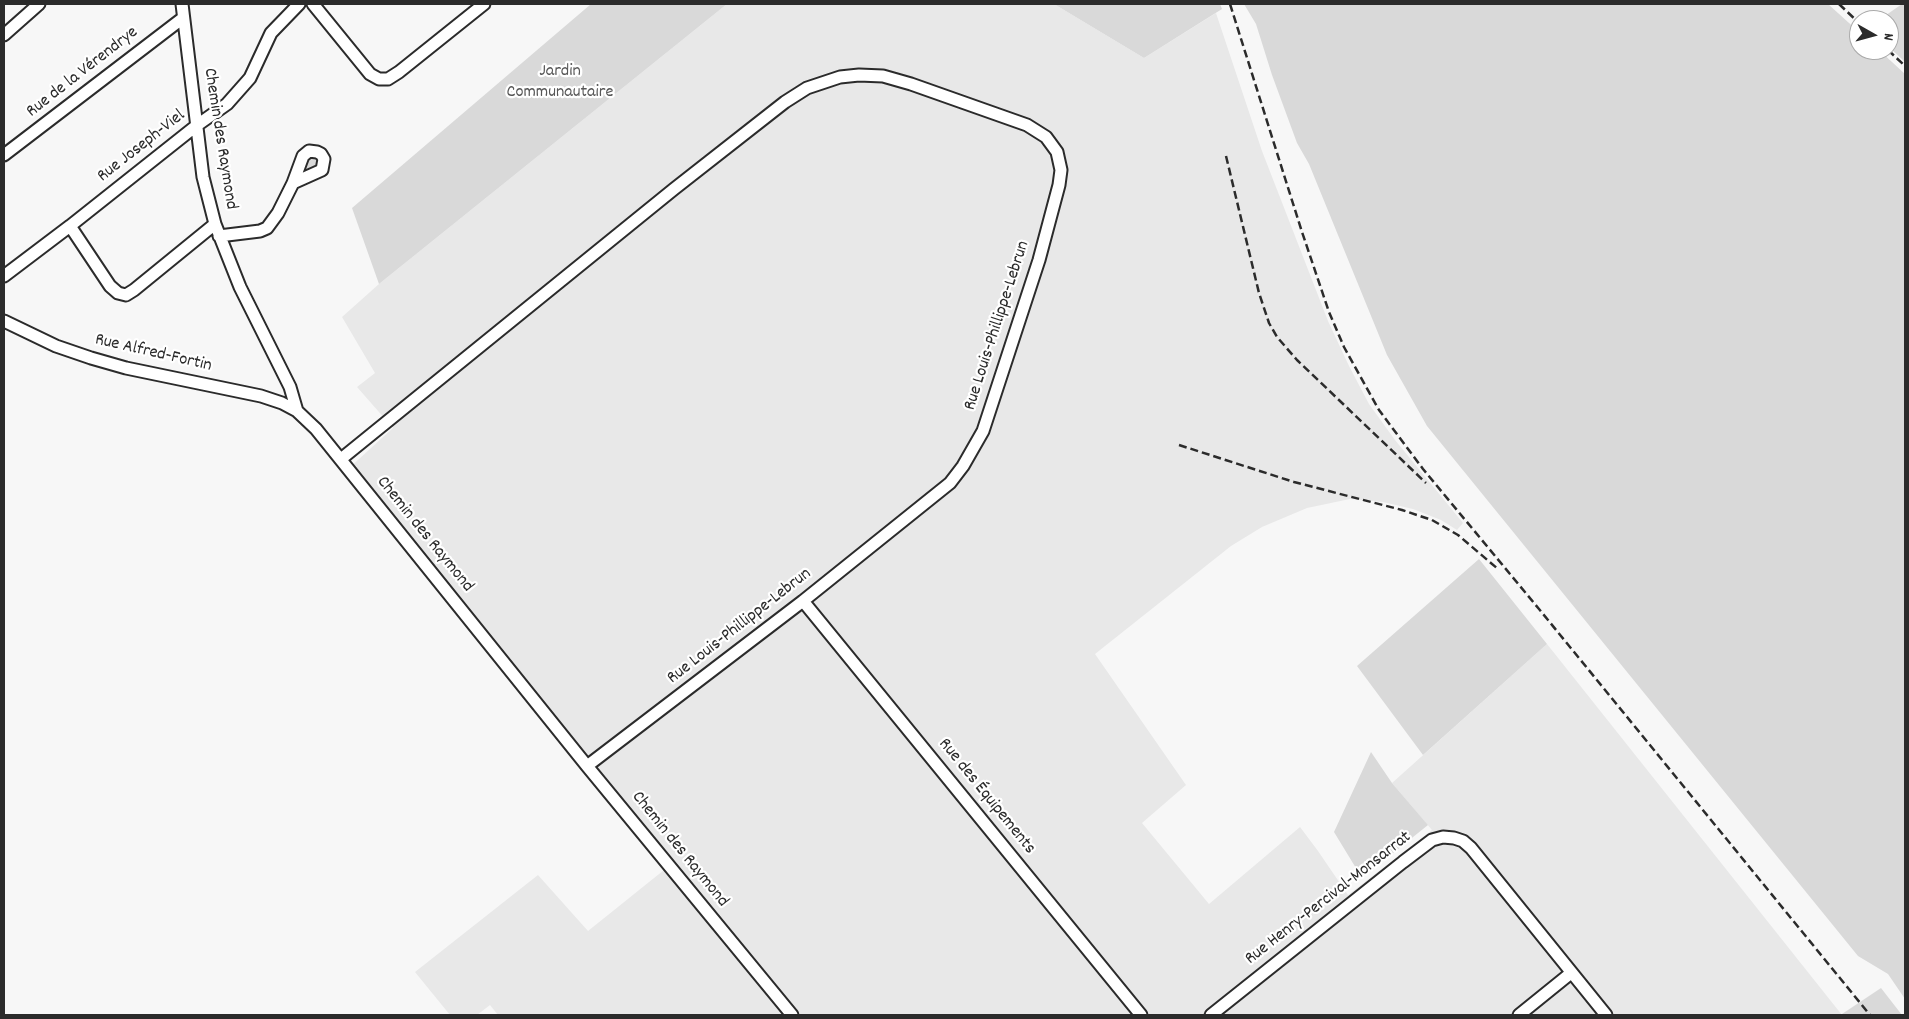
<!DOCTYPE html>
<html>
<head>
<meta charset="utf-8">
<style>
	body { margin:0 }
	#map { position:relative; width:1909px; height:1019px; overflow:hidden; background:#f7f7f7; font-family:Dekko,sans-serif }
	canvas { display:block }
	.frame { position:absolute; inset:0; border:5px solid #2b2b2b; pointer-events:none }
	.north { position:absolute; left:1849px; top:10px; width:50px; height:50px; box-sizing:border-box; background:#fff; border:1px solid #aaa; border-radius:50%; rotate:97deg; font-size:14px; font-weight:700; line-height:20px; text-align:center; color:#2b2b2b }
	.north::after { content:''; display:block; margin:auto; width:18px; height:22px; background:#2b2b2b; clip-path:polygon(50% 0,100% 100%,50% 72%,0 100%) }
</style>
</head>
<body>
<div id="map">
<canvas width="1909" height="1019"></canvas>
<div class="frame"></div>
<div class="north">N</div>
</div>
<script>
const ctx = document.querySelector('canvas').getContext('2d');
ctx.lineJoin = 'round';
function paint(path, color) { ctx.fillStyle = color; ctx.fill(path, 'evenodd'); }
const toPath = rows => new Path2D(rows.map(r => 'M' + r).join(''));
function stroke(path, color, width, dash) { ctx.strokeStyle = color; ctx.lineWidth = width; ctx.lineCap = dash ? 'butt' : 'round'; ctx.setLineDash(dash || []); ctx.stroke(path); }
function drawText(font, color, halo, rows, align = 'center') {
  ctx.font = font + ' Dekko,sans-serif'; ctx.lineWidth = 4.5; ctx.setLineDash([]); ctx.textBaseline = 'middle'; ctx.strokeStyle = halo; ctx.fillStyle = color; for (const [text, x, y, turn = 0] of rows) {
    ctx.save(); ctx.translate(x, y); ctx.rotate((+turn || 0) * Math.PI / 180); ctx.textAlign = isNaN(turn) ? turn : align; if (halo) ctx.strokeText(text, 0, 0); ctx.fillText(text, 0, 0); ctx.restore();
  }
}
paint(toPath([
	[727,4,1054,4,1144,58,1216,13,1262,151,1328,321,1349,366,1369,404,1395,440,1463,523,1457,530,1441,520,1413,509,1383,502,1350,499,1307,508,1262,527,1231,546,1095,654,1186,785,1142,823,1209,904,1300,827,1318,851,1348,895,1432,830,1392,783,1547,644,1842,1015,498,1015,490,1005,477,1015,450,1015,415,972,538,875,588,931,669,866,348,469,393,428,357,387,375,373,342,317,379,284]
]), '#e8e8e8');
paint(toPath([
	[591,4,727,4,379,284,352,208],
	[1054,4,1220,4,1222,9,1144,58],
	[1244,4,1828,4,1859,32,1859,50,1879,50,1905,74,1905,999,1888,974,1858,956,1427,426,1387,355,1309,164,1297,143,1272,75,1256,24],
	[1902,4,1905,4,1905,62,1889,47,1889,20,1879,20],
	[309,157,319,157,319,165,309,171,304,171,304,165],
	[1479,559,1547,644,1423,755,1357,666],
	[1371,752,1392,783,1428,825,1362,878,1334,832],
	[1881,988,1902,1015,1842,1014]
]), '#d9d9d9');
const minor = toPath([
	[182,4,203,177,215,224,240,287,290,387,297,411,316,429,587,766,792,1015],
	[313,4,370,74,379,79,388,79,399,72,484,4],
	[4,35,39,4],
	[4,155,183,18],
	[70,226,110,286,118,293,126,295,134,290,215,224],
	[219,236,260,231,267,228,278,213,293,183,303,156,309,151,317,152,321,154,324,159,322,170,293,183],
	[4,276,70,226,196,126,227,104,250,78,271,33,299,4],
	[4,321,56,346,91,358,126,368,261,396,282,403,297,411],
	[341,459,674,189,785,102,807,88,840,77,859,75,883,76,911,84,1027,125,1046,137,1057,152,1061,170,1059,185,1039,260,983,431,963,466,950,483,803,601,587,766],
	[803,601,1141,1015],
	[1211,1015,1403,862,1432,840,1443,837,1454,838,1463,841,1471,848,1606,1015],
	[1519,1015,1571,973]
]);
stroke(minor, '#2b2b2b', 15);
stroke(minor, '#fff', 11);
stroke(toPath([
	[1230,4,1302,232,1329,312,1344,347,1379,410,1423,469,1539,609,1870,1015],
	[1839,4,1859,23],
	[1888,50,1905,66],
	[1226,156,1259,293,1269,323,1277,337,1297,360,1426,483],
	[1179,445,1294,482,1402,510,1432,520,1458,535,1498,569]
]), '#2b2b2b', 2.5, [8, 4]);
drawText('18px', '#2b2b2b', '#fff', [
	["Rue de la Vérendrye",83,73,-38],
	["Chemin des Raymond",219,139,81],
	["Rue Joseph-Viel",142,147,-38],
	["Rue Louis-Phillippe-Lebrun",998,326,-72],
	["Rue Alfred-Fortin",153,354,13],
	["Chemin des Raymond",424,535,51],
	["Rue Louis-Phillippe-Lebrun",740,627,-38],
	["Rue des Équipements",986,797,51],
	["Chemin des Raymond",679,850,51],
	["Rue Henry-Percival-Monsarrat",1329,899,-38]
]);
drawText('18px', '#565656', '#fff', [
	["Jardin",560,73],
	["Communautaire",560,94]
]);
</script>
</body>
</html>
